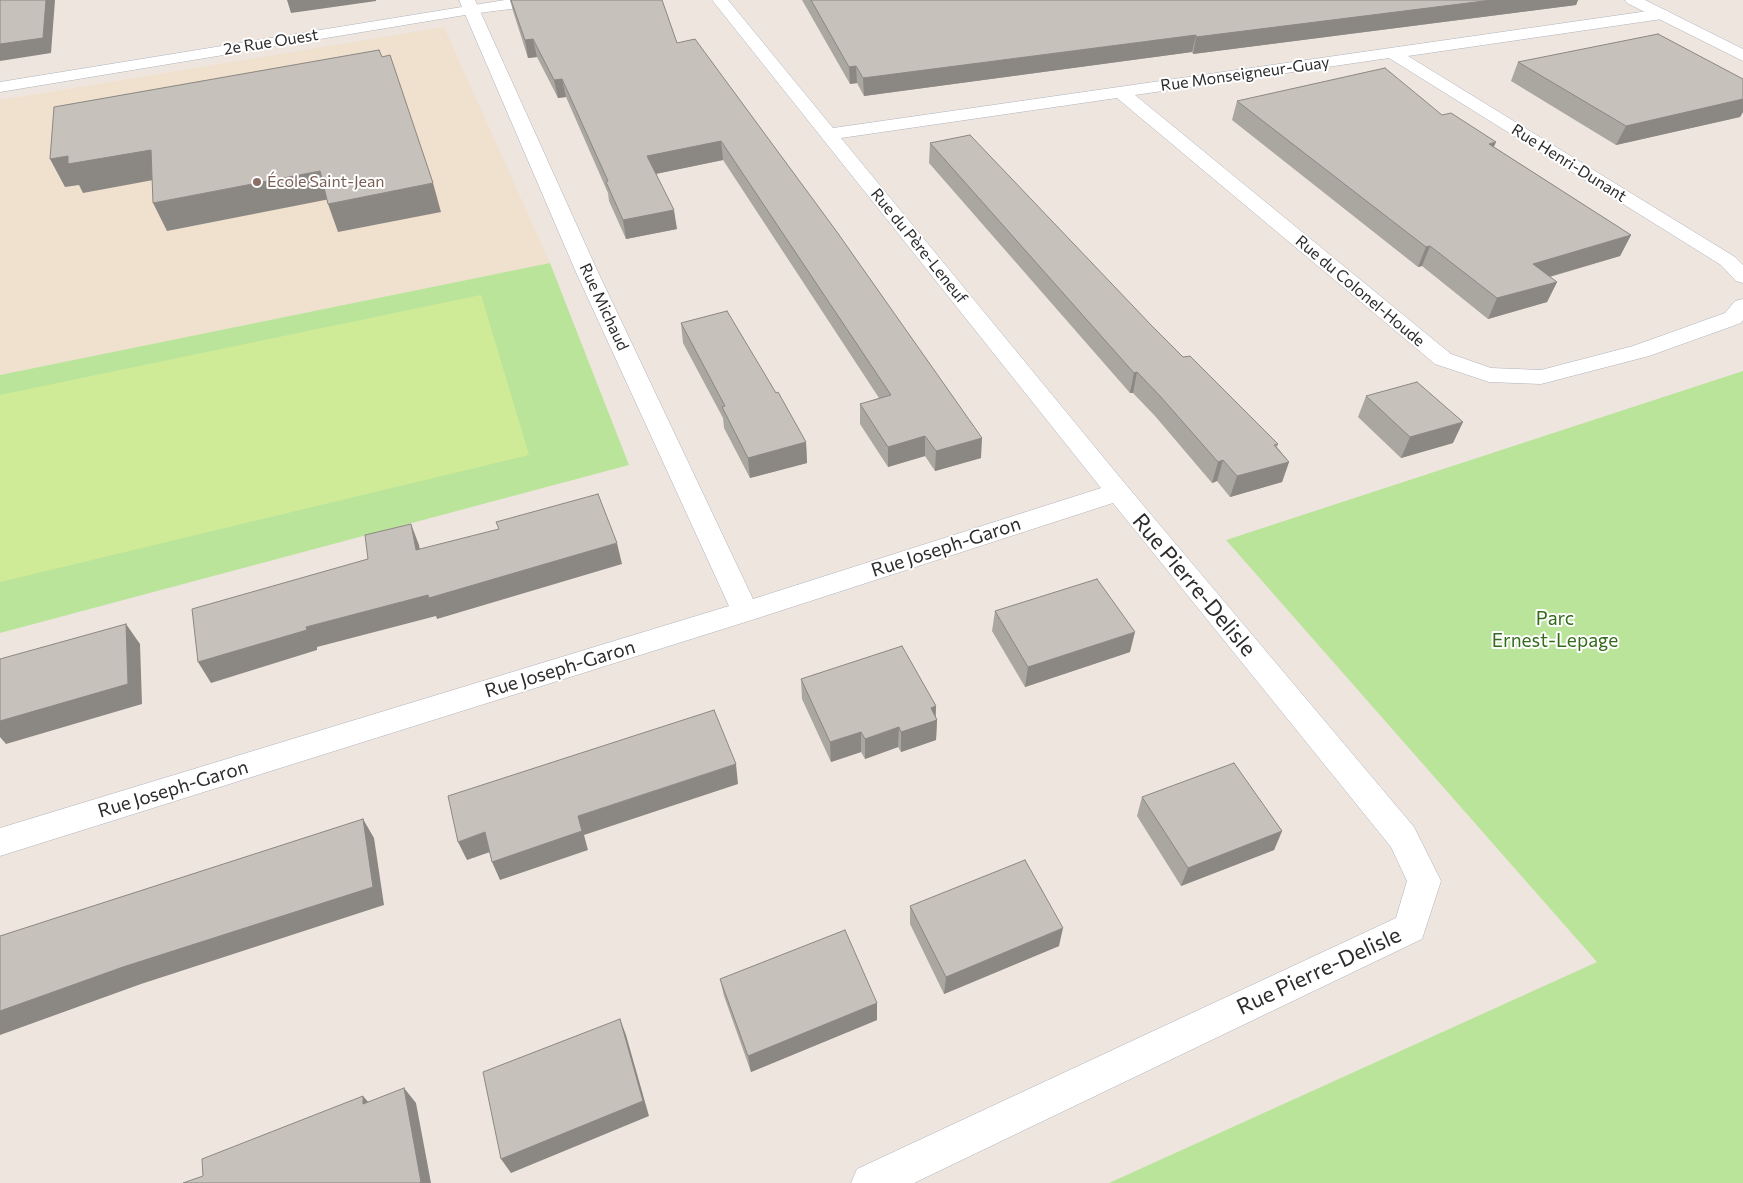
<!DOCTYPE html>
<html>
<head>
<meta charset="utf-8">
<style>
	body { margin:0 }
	canvas { display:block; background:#eee5de }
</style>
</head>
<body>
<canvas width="1743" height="1183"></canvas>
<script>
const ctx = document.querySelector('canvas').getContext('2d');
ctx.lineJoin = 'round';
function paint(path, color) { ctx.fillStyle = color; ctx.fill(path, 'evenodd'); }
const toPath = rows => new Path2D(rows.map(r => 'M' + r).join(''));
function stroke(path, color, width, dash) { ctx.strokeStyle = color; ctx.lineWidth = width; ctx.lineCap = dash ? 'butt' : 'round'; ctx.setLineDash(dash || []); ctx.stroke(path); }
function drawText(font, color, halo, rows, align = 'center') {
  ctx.font = font + ' Commissioner,sans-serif'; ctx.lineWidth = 4; ctx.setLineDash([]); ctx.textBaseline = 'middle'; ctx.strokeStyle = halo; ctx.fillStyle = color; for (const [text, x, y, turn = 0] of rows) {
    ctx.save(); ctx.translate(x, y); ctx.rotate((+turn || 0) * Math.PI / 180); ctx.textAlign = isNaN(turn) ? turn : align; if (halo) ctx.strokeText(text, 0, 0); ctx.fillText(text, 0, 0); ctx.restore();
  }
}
paint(toPath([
	[444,27,550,263,0,375,0,100]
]), '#efe1ce');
paint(toPath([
	[550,263,629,465,0,633,0,375],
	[1743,371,1743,1183,1109,1183,1597,962,1226,540]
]), '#bbe49b');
paint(toPath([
	[481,295,529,455,0,582,0,395]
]), '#d0eb97');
const street = toPath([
	[459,0,475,0,597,270,753,599,1101,488,712,0,728,0,833,128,1662,9,1668,11,1670,14,1668,17,1662,19,1408,56,1735,257,1743,265,1743,283,1736,281,1721,265,1389,58,1135,95,1451,354,1491,368,1541,370,1633,346,1725,313,1735,301,1743,299,1743,320,1741,323,1649,356,1541,384,1489,382,1435,364,1117,98,841,138,1127,486,1414,827,1441,881,1422,939,914,1183,851,1183,857,1169,1396,918,1407,881,1391,847,1113,503,755,619,0,856,0,828,729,606,575,270,459,0]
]);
const secondary = toPath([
	[505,0,550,0,548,3,542,5,471,14,0,92,0,82,505,0],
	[1625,0,1645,0,1743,49,1743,61,1627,3,1625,0]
]);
stroke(street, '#afb2bc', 1);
stroke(secondary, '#afb2bc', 1);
paint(street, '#fff');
paint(secondary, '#fff');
paint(toPath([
	[510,0,662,0,677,43,981,458,935,471,925,456,888,467,860,424,860,404,879,398,723,160,656,174,677,229,626,239,609,201,608,193,566,97,558,98,537,57,528,58,513,11],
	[802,0,1578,0,1576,5,1193,54,1192,52,864,96,857,83,850,84],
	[1518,62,1743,112,1740,117,1616,145,1511,81],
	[1237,101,1442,115,1494,147,1631,235,1620,256,1550,277,1557,282,1547,302,1488,319,1422,266,1418,267,1232,120],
	[930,143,1152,326,1183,357,1278,444,1277,447,1289,462,1282,482,1230,497,1217,481,1212,483,1155,416,1133,393,1130,393,929,163],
	[681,323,806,442,807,463,750,478,724,428,723,418,683,343],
	[1366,396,1453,443,1401,458,1358,417],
	[995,611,1130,652,1025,687,992,631],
	[801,679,936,706,936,717,937,720,936,740,901,752,898,747,865,759,861,752,831,762,802,699],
	[1142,797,1282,831,1274,850,1181,886,1137,816],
	[910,906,1059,946,944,994,910,924],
	[720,979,877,1003,877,1020,751,1072,724,996]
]), '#aaa6a0');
paint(toPath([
	[46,0,55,0,51,53,0,61,0,44],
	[287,0,376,0,376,1,291,13],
	[1492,0,1578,0,1576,5,1193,54,1196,37],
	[1196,35,1192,52,864,96,863,78],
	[533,39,537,57,528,58,525,40],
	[856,66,857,83,850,84,849,67],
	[562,79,566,97,558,98,554,80],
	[1743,98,1743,112,1740,117,1616,145,1626,126],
	[721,141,723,160,650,175,647,156],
	[1496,142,1488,161,1489,144],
	[151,150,164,178,83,193,79,185,65,187,50,159,68,156],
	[320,171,330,199,167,231,153,203],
	[433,183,441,212,338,232,328,204],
	[674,210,677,229,626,239,623,220],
	[1631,235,1620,256,1524,284,1533,264],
	[1430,246,1422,266,1418,267,1426,247],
	[1557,282,1547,302,1488,319,1497,298],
	[1137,372,1133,393,1130,393,1134,373],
	[1463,422,1453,443,1401,458,1410,437],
	[925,436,925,456,888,467,888,447],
	[982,438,981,458,935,471,936,451],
	[806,442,807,463,750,478,748,458],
	[1223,460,1217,481,1212,483,1218,462],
	[1289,462,1282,482,1230,497,1237,476],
	[411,524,419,545,424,571,416,550],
	[617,543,622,564,437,619,436,616,317,647,317,650,211,683,198,662,306,627],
	[126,624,140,644,142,704,6,744,0,737,0,721],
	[1135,632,1130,652,1025,687,1028,667],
	[936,706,935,720,937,720,936,740,901,752,901,732,931,708],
	[899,727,898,747,865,759,865,739],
	[861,732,861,752,831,762,830,742],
	[736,764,738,784,584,835,588,850,500,880,492,862,578,816],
	[363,819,374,838,384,905,141,984,0,1035,0,1011],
	[1282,831,1274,850,1181,886,1188,868],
	[485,832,493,851,467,860,458,842],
	[1063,928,1059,946,944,994,946,977],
	[877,1003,877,1020,751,1072,748,1056],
	[620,1019,626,1035,649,1116,511,1173,501,1159],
	[404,1088,416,1103,431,1183,419,1183],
	[363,1096,376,1111,363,1104]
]), '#8b8782');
const building = toPath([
	[0,0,46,0,43,38,0,44,0,0],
	[511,0,662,0,677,43,695,39,837,232,982,438,936,451,925,436,888,447,860,404,891,395,721,141,647,156,674,210,623,220,606,182,608,181,562,79,554,80,533,39,525,40,511,0],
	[811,0,1492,0,1196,37,1196,35,863,78,856,66,849,67,811,0],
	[1658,34,1743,79,1743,99,1626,126,1518,62,1658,34],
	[379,50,382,57,390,55,433,183,328,204,320,171,153,203,151,150,68,164,68,156,50,159,54,107,379,50],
	[1385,68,1442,115,1451,113,1496,142,1489,144,1631,235,1533,264,1557,282,1497,298,1430,246,1426,247,1237,101,1385,68],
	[970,135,1152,326,1183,357,1190,356,1278,444,1274,445,1289,462,1237,476,1223,460,1218,462,1160,396,1137,372,1134,373,930,143,970,135],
	[727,311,776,393,778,392,806,442,748,458,722,407,725,406,681,323,727,311],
	[1417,382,1463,422,1410,437,1366,396,1417,382],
	[598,494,617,543,429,598,428,595,306,627,307,630,198,662,192,609,368,559,365,535,411,524,416,550,499,529,496,522,598,494],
	[1097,579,1135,632,1028,667,995,611,1097,579],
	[126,624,128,684,0,721,0,659,126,624],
	[902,646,936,706,931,708,937,720,901,732,899,727,865,739,861,732,830,742,801,679,902,646],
	[714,710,736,764,578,816,582,831,492,862,485,832,458,842,448,796,714,710],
	[1234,763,1282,831,1188,868,1142,797,1234,763],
	[363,819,373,887,123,967,0,1011,0,936,363,819],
	[1025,860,1063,928,946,977,910,906,1025,860],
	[845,930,877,1003,748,1056,720,979,845,930],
	[620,1019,643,1101,501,1159,483,1072,620,1019],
	[404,1088,421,1182,419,1183,183,1183,203,1176,202,1159,363,1096,363,1104,404,1088]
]);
paint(building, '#c6c1ba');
stroke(building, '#8b8782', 1);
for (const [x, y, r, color] of [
	[257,182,5,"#8d6e63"]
]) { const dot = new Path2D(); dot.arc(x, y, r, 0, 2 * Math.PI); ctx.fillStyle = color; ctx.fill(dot); stroke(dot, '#fff', 2); }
drawText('16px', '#2c2c2c', '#fff', [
	["2e Rue Ouest",271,42,-9],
	["Rue Monseigneur-Guay",1245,74,-8],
	["Rue Henri-Dunant",1569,163,32],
	["Rue du Père-Leneuf",919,246,51],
	["Rue du Colonel-Houde",1360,291,40],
	["Rue Michaud",604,307,65]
]);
drawText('16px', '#785e54', '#fff', [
	["École Saint-Jean",267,182]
], 'left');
drawText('19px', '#2c2c2c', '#fff', [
	["Rue Joseph-Garon",946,547,-18],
	["Rue Joseph-Garon",560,669,-17],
	["Rue Joseph-Garon",173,789,-17]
]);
drawText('19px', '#336b1a', '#fff', [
	["Parc",1555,619],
	["Ernest-Lepage",1555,641]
]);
drawText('22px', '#2c2c2c', '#fff', [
	["Rue Pierre-Delisle",1194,585,50],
	["Rue Pierre-Delisle",1319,971,-25]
]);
</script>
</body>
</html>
